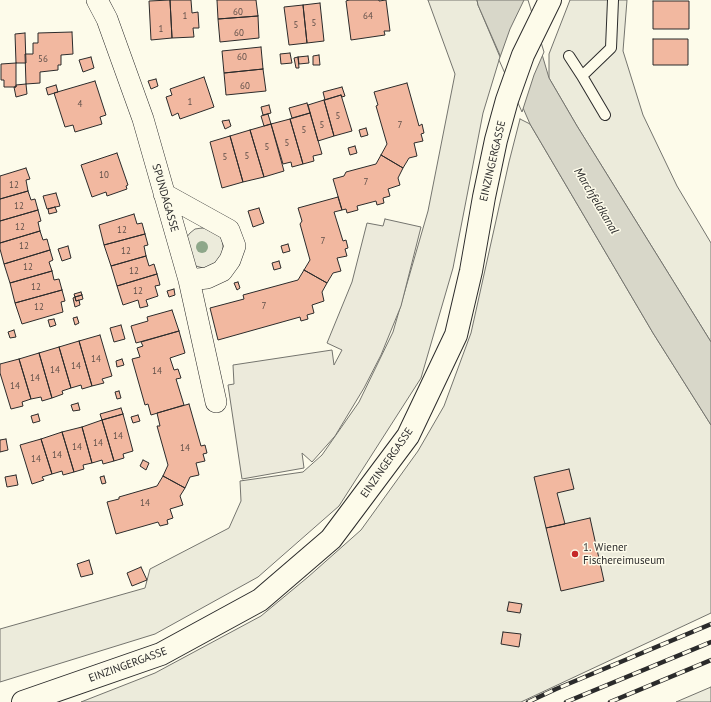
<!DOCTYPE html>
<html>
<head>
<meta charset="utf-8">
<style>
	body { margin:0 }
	canvas { display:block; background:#fdfbea }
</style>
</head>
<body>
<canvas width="711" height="702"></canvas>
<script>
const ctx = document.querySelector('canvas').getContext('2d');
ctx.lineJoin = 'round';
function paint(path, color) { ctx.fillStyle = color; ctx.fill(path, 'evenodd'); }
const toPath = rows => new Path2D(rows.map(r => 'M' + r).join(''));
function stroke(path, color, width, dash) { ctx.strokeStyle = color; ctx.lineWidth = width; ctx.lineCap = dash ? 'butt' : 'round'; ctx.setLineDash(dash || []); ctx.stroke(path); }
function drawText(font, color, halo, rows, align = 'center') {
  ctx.font = font + ' "PT Sans",sans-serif'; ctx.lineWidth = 3; ctx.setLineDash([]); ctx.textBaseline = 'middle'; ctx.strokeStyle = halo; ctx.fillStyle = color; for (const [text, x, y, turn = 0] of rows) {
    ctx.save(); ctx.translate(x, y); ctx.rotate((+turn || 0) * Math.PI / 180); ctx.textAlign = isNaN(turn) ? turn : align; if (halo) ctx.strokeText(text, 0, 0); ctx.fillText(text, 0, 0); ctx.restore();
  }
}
const green = toPath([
	[428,0,477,0,478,5,500,57,483,113,453,268,421,378,339,506,258,577,155,634,0,682,0,629,145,588,150,569,229,528,241,501,240,481,303,472,322,455,359,402,393,332,428,211,455,74,428,0],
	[570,0,627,0,623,51,643,115,677,186,711,243,711,342,577,126,549,78,549,54,570,0],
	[520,119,530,124,653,333,711,425,711,613,521,702,81,702,155,673,261,616,308,577,361,530,418,451,444,406,471,333,509,162,520,119],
	[202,228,208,228,219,234,222,240,223,246,223,252,216,263,209,267,203,268,196,266,190,263,186,238,190,233,195,229,202,228],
	[711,687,711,702,676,702,711,687]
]);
paint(green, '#ecebdb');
stroke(green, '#74746e', 1);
const parking = toPath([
	[385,219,421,227,401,306,381,355,364,388,335,436,312,462,302,453,304,468,242,479,228,385,234,384,233,365,332,350,334,365,342,350,327,343,352,282,367,223,383,226,385,219]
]);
paint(parking, '#eceadb');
stroke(parking, '#74746e', 1);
const water = toPath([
	[477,0,526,0,549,78,577,126,711,342,711,425,653,333,530,124,478,5,477,0]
]);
paint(water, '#d8d7c9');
stroke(water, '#74746e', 1);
const pier = toPath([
	[524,0,528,0,544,52,534,75,522,112,499,60,510,29,524,0]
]);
paint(pier, '#fdfbea');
stroke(pier, '#74746e', 1);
const building = toPath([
	[170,0,191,0,192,13,198,12,199,28,193,28,194,37,172,38,170,0],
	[170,0,172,38,151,40,149,1,170,0],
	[217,0,256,0,258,16,218,19,217,0],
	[349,0,379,0,379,1,386,0,390,31,384,31,385,35,351,40,346,1,349,0],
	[653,1,689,1,689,29,653,29,653,1],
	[320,3,324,41,307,43,303,5,320,3],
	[303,5,307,43,289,45,284,7,303,5],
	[258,16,259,38,220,42,218,19,258,16],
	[72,32,73,54,61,55,61,65,58,65,58,70,40,72,40,83,26,84,25,54,33,54,33,43,38,43,38,33,72,32],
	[25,33,26,63,16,63,15,34,25,33],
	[653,39,688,39,688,65,653,65,653,39],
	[261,47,263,69,224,73,222,51,261,47],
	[290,53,292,63,281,64,280,54,290,53],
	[319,55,320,65,313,65,313,56,319,55],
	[308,56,309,63,299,64,298,57,308,56],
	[91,57,94,68,83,72,79,60,91,57],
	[298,57,299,68,296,68,294,58,298,57],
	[16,63,16,87,4,87,4,80,1,80,1,64,16,63],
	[263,69,266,91,226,95,224,73,263,69],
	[204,77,214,107,180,119,178,113,172,116,166,97,172,95,170,89,204,77],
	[156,79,158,86,151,89,148,81,156,79],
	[95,81,106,115,100,117,102,124,75,132,73,125,65,127,54,93,95,81],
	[407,83,419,126,422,124,424,133,421,134,423,141,414,143,417,156,409,158,403,168,381,155,387,144,376,106,378,105,374,92,407,83],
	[26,84,27,94,16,97,14,87,16,87,16,85,26,84],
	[56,85,58,92,48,95,46,88,56,85],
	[342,87,345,96,342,97,341,95,325,100,323,92,342,87],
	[341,95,352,131,334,136,324,100,341,95],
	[324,100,334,136,318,141,308,105,324,100],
	[307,103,310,113,292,118,289,108,307,103],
	[269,105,271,113,263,115,261,107,269,105],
	[310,113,322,154,313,156,314,161,303,164,290,119,310,113],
	[268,114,271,124,264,126,261,116,268,114],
	[290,119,303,164,292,167,291,162,283,164,271,124,290,119],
	[229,120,231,126,225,129,222,121,229,120],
	[271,124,284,171,264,177,250,130,271,124],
	[366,128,368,135,361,137,359,130,366,128],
	[250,130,264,177,243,182,230,136,250,130],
	[230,136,243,182,222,188,210,142,230,136],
	[355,146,357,153,350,155,348,148,355,146],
	[117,153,128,185,126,186,127,189,107,196,106,192,92,197,81,165,117,153],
	[381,155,403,168,398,178,400,185,388,189,390,196,383,198,384,203,377,205,376,201,357,206,358,210,347,213,346,209,342,210,333,179,344,176,346,172,376,164,381,155],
	[26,168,30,179,26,180,28,191,0,199,0,176,26,168],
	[28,191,31,200,35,199,38,210,0,221,0,199,28,191],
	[56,193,60,206,47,209,43,196,56,193],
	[338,197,342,210,334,212,343,241,346,240,348,248,345,249,347,256,337,258,341,271,333,273,327,283,304,270,310,260,300,224,302,221,298,208,338,197],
	[55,207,57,212,49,214,48,209,55,207],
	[259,208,264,223,253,227,248,211,259,208],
	[38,210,41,221,38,222,40,231,0,243,0,221,38,210],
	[134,214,137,224,142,223,145,234,104,245,99,225,134,214],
	[40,231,43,240,47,239,50,250,4,264,0,249,0,243,40,231],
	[145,234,148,245,144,246,146,256,111,266,104,245,145,234],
	[288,244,290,251,283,253,281,246,288,244],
	[68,246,71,258,62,261,58,249,68,246],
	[50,250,53,260,49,262,52,271,10,283,4,264,50,250],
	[146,256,149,266,154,264,157,274,117,286,111,266,146,256],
	[279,261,281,268,274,270,272,263,279,261],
	[304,270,327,283,322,292,324,301,312,305,314,313,307,315,308,319,301,321,300,317,218,340,210,308,244,299,243,295,298,280,304,270],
	[52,271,54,280,59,279,62,290,15,303,10,283,52,271],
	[157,274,160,285,155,286,158,296,146,300,148,306,140,308,138,300,123,305,117,286,157,274],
	[238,282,240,288,237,290,234,283,238,282],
	[174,289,175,295,169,297,167,291,174,289],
	[62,290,65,301,61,302,63,312,22,324,15,303,62,290],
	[81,292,82,295,75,297,74,294,81,292],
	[82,295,83,299,76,301,75,297,82,295],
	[75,297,76,301,79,300,80,305,75,307,73,298,75,297],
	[172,310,179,331,136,343,131,326,148,321,147,317,172,310],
	[77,317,79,323,75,325,73,318,77,317],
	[54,319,56,325,50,327,48,320,54,319],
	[121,325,125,339,114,342,110,328,121,325],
	[14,330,16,337,10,338,8,332,14,330],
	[179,331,185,353,170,358,174,370,178,369,181,378,176,379,184,405,151,415,148,404,145,405,132,359,140,357,137,348,143,346,141,342,179,331],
	[100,335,112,376,102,379,104,383,92,386,79,341,100,335],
	[79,341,92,386,82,389,81,385,71,388,59,347,79,341],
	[59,347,71,388,62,391,63,394,52,398,39,353,59,347],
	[39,353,52,398,42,401,41,397,31,399,19,359,39,353],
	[19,359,31,399,22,402,23,406,11,409,0,373,0,364,19,359],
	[122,359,124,365,117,367,116,361,122,359],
	[119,391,121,398,117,399,115,392,119,391],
	[78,403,80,410,73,411,71,405,78,403],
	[189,404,201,446,205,445,207,453,203,454,205,461,196,463,199,475,190,477,185,488,163,476,168,465,157,426,160,426,157,413,189,404],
	[121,408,123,414,102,420,100,414,121,408],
	[38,414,40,421,33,423,31,416,38,414],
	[123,414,133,451,123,454,124,458,114,461,102,420,123,414],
	[138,415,140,421,133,423,131,417,138,415],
	[102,420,114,461,103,464,102,460,92,463,82,427,102,420],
	[82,427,92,463,83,465,84,469,74,472,62,432,82,427],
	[62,432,74,472,63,475,62,471,52,474,41,439,62,432],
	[6,439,8,450,0,452,0,440,6,439],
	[41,439,52,474,42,477,44,480,32,484,20,445,41,439],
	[143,460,149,463,146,470,140,466,143,460],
	[569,469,574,489,557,493,565,524,546,528,534,477,569,469],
	[16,475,18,485,7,487,5,477,16,475],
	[104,476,106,483,102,484,100,477,104,476],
	[163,476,185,488,180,496,183,505,170,509,173,518,167,520,168,524,160,526,158,522,116,534,107,502,119,499,119,497,157,486,163,476],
	[590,518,604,581,561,591,546,528,590,518],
	[89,560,93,574,81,577,77,564,89,560],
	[141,567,147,580,132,586,127,573,141,567],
	[509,602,522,604,520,613,507,611,509,602],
	[503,632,521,634,519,647,501,644,503,632]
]);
paint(building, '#f2b8a0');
stroke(building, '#2b2b2b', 1);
const service = toPath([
	[569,56,582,76,605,115],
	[582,76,611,48,613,0]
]);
const minor = toPath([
	[97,0,107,19,143,119,189,280,216,402],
	[164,194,229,230,235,246,230,260,222,271,207,278,189,280]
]);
const secondary = toPath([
	[23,702,161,654,260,600,331,539,408,436,456,335,471,271,484,197,496,140,507,100,523,55,550,0]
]);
stroke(service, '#2b2b2b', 12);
stroke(minor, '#2b2b2b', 22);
stroke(secondary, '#2b2b2b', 24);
stroke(service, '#fdfbea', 10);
stroke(minor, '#fdfbea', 21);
stroke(secondary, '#fdfbea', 22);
const rail = toPath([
	[528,702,556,689,711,624],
	[566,702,711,642],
	[610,702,711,660]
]);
stroke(rail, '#2b2b2b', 4.5);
stroke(rail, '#fdfbea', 3, [9]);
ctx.fillStyle = '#8ea78a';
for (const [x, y] of [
	[202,247]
]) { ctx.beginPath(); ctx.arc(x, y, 6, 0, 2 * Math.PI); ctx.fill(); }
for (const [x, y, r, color] of [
	[575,554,4,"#c62828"]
]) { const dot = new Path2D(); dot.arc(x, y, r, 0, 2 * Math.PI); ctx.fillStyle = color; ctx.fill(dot); stroke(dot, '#fdfbea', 1.5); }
drawText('9px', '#5d4e48', null, [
	["60",238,12],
	["1",185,16],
	["64",368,16],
	["5",314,23],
	["5",296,25],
	["1",161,29],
	["60",239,33],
	["60",242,57],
	["56",43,59],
	["60",245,86],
	["1",190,102],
	["4",80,104],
	["5",338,116],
	["5",322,125],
	["7",400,125],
	["5",304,130],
	["5",287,143],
	["5",267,147],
	["5",247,156],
	["5",225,157],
	["10",104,175],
	["7",366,182],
	["12",14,185],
	["12",19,206],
	["12",20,227],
	["12",122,230],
	["7",323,241],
	["12",24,246],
	["12",126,251],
	["12",28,267],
	["12",134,271],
	["12",36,287],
	["12",138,291],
	["7",264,306],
	["12",39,307],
	["14",96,359],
	["14",76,366],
	["14",55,370],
	["14",157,371],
	["14",35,378],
	["14",15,386],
	["14",118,436],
	["14",98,443],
	["14",77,447],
	["14",185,448],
	["14",57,455],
	["14",36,459],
	["14",145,503]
]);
drawText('11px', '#2b2b2b', '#fdfbea', [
	["EINZINGERGASSE",493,161,-77],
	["SPUNDAGASSE",165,198,74],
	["EINZINGERGASSE",387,463,-55],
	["EINZINGERGASSE",128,665,-20]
]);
drawText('11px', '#2b2b2b', '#fdfbea', [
	["1. Wiener",583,548],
	["Fischereimuseum",583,561]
], 'left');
drawText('italic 12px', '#2b2b2b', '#fdfbea', [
	["Marchfeldkanal",596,201,59]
]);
</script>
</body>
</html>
